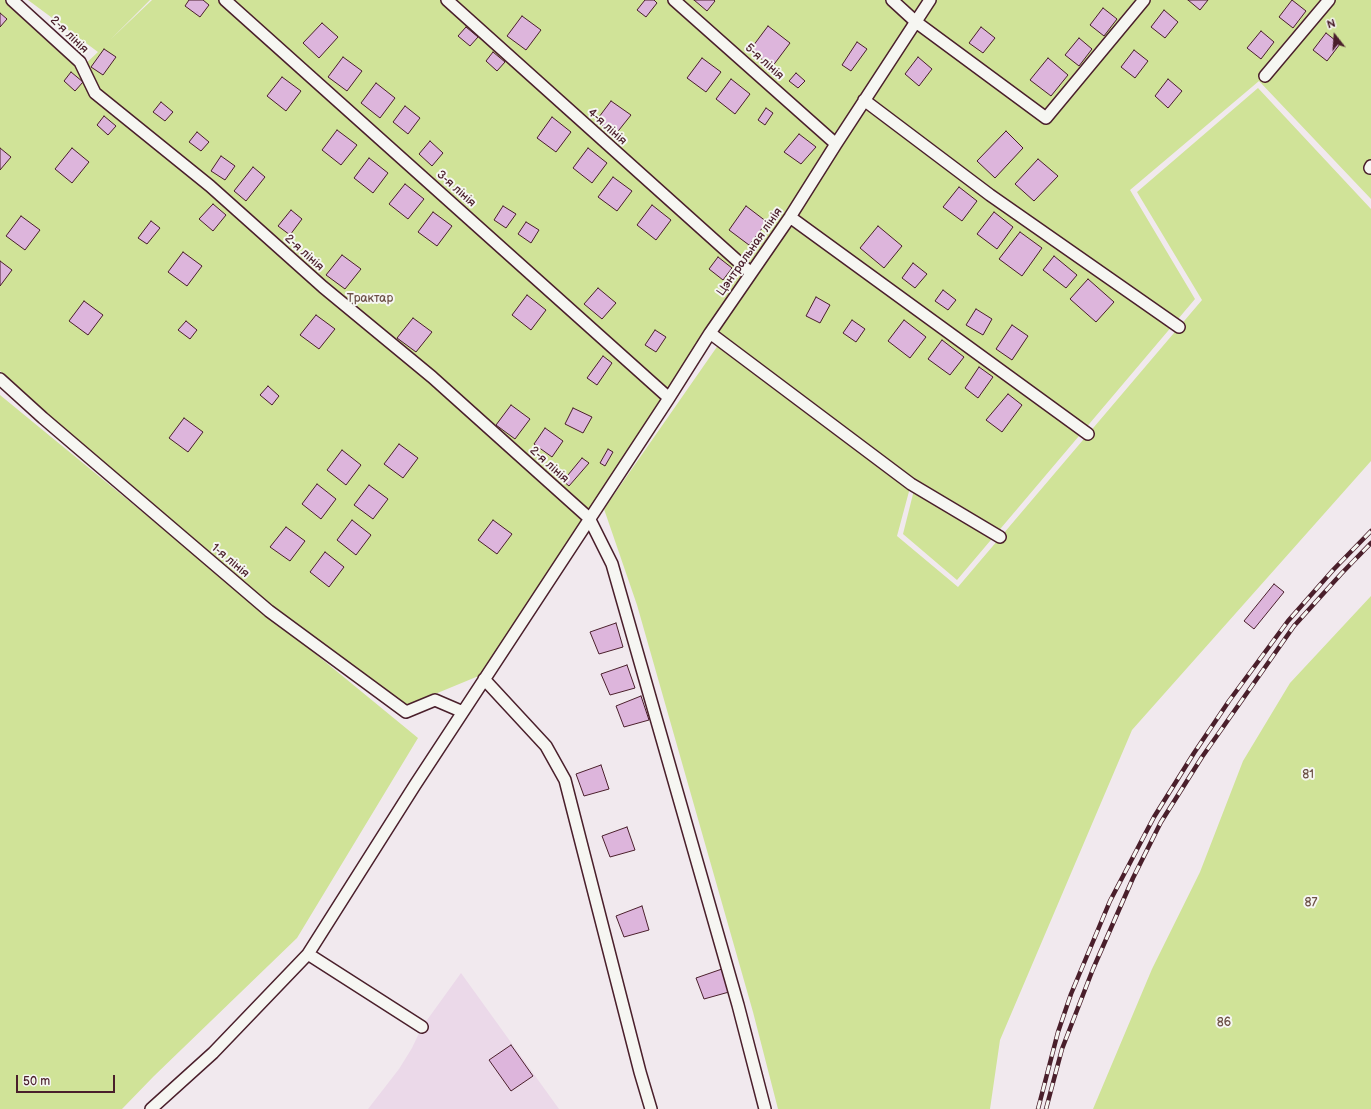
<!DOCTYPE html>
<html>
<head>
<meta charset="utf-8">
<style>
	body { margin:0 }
	#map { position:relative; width:1371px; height:1109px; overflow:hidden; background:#f1e9ee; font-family:"Balsamiq Sans",sans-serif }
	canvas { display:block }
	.north { position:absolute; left:1315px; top:16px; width:40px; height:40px; -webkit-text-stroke:3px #f6f6f2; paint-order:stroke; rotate:343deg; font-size:11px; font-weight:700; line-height:16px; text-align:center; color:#4a1f2b }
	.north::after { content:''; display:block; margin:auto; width:14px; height:18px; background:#4a1f2b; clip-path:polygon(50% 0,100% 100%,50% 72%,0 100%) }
	.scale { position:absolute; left:16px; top:1075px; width:99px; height:18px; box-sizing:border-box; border:2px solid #4a1f2b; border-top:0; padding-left:5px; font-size:12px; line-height:14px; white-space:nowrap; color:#4a1f2b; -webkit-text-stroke:3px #f6f6f2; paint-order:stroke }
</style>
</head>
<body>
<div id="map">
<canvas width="1371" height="1109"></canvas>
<div class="north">N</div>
<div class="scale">50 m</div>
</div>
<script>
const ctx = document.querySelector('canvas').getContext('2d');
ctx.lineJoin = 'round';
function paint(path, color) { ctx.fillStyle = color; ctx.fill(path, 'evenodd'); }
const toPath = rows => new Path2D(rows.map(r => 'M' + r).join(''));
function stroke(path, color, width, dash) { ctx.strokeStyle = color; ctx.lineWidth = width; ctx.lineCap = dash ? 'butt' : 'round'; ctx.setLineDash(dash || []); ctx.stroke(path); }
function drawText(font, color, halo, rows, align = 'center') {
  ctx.font = font + ' "Balsamiq Sans",sans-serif'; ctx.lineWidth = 4; ctx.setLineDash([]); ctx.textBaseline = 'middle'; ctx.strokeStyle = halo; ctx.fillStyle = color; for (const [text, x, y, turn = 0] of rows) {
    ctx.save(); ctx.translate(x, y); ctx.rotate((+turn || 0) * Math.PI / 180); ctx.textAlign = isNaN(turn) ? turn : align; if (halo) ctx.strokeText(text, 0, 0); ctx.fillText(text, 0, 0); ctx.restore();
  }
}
paint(toPath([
	[461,973,559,1109,368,1109,399,1069,412,1048,422,1027]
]), '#ebd9e9');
paint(toPath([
	[0,0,5,0,80,69,98,52,28,0,150,0,111,39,152,0,1371,0,1371,199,1259,81,1130,190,1195,299,957,580,903,534,916,482,709,326,481,675,406,706,272,607,46,414,0,371],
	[1258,88,1371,209,1371,461,1132,730,1000,1040,990,1109,778,1109,753,1012,637,605,604,509,721,341,911,484,897,536,958,587,1202,300,1137,192],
	[0,395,418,738,297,938,154,1076,122,1109,0,1109],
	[1371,596,1371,1109,1093,1109,1152,969,1200,872,1243,761,1290,683]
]), '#d0e398');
const building = toPath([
	[189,0,203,0,209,5,200,17,185,6,189,0],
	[645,0,654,0,657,3,646,17,637,10,645,0],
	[694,0,714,0,715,1,707,11,694,0],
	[1188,0,1208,0,1200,10,1188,0],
	[1292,0,1306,11,1293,28,1279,17,1292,0],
	[1103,8,1117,19,1104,36,1090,25,1103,8],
	[1164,10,1178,22,1165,38,1151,27,1164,10],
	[0,13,7,19,0,27,0,13],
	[522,16,541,30,526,50,507,36,522,16],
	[322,23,338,37,319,58,303,43,322,23],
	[768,26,790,43,772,67,750,50,768,26],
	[466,27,478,37,470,46,458,36,466,27],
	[981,27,995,38,983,53,969,43,981,27],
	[1261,31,1274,42,1261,59,1247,48,1261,31],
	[1326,33,1340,44,1327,61,1313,50,1326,33],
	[1079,38,1092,49,1079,66,1065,55,1079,38],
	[857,42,867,49,851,71,842,65,857,42],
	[104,49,116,57,103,75,91,67,104,49],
	[1134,50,1148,61,1135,78,1121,67,1134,50],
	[493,52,505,62,497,71,486,61,493,52],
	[343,57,362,71,347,91,328,77,343,57],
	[918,57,932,69,919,86,905,74,918,57],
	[702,58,721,72,706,92,687,78,702,58],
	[1048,58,1068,75,1051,96,1030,80,1048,58],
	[71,72,83,82,75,91,64,81,71,72],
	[796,73,805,81,798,88,789,81,796,73],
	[282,77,301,91,286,111,267,96,282,77],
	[731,79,750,94,735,114,716,99,731,79],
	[1168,79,1182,91,1168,108,1155,96,1168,79],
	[376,83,395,98,380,118,361,103,376,83],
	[611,101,631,115,615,135,596,121,611,101],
	[161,102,173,112,165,121,153,112,161,102],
	[405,106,420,118,408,134,393,122,405,106],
	[766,108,773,113,765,125,758,120,766,108],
	[104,116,116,126,108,135,97,125,104,116],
	[552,117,571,132,556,152,537,138,552,117],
	[337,130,357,145,341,165,322,150,337,130],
	[1006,131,1023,148,995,178,977,161,1006,131],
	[197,132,209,142,201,151,189,142,197,132],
	[799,134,816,147,801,164,784,152,799,134],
	[430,141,443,153,432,166,419,154,430,141],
	[0,148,11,157,0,170,0,148],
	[72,148,89,162,72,183,55,169,72,148],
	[588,148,607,163,592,183,573,168,588,148],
	[221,156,235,166,225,180,211,171,221,156],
	[369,158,388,173,373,193,354,178,369,158],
	[1038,159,1058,176,1034,201,1015,184,1038,159],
	[253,167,265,177,246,201,234,191,253,167],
	[613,177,632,191,617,211,598,197,613,177],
	[405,184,424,199,408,219,389,204,405,184],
	[959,187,977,201,962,221,943,207,959,187],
	[213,204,226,215,213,231,199,219,213,204],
	[652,205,671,220,656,240,637,225,652,205],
	[503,206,516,214,506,228,494,220,503,206],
	[746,206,767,222,749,245,729,230,746,206],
	[291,210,302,219,290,235,278,226,291,210],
	[433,212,452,226,437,246,418,232,433,212],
	[994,212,1013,227,997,249,977,234,994,212],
	[21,216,40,230,25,250,6,236,21,216],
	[151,221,160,228,147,244,138,238,151,221],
	[526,222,539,230,531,243,518,234,526,222],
	[878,226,902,246,884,268,860,248,878,226],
	[1020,232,1042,248,1022,276,999,259,1020,232],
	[183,252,202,266,187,286,168,272,183,252],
	[342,255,361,269,345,289,326,275,342,255],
	[1054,256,1077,275,1066,288,1043,270,1054,256],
	[718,257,732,268,723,280,709,269,718,257],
	[0,261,12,270,0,286,0,261],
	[913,263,927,274,915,288,902,278,913,263],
	[1088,279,1114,302,1096,322,1070,299,1088,279],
	[598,288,616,303,602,319,584,304,598,288],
	[943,290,956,300,948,310,935,301,943,290],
	[527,295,546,310,531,330,512,315,527,295],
	[816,297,830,305,820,323,806,316,816,297],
	[84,301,103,315,88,335,69,321,84,301],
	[976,309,992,319,983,335,966,325,976,309],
	[316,315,335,329,319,349,300,335,316,315],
	[413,318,432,332,416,352,397,338,413,318],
	[852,320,865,329,856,342,843,333,852,320],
	[904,320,926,337,910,358,888,341,904,320],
	[186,321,197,330,190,339,178,330,186,321],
	[1012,325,1028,336,1012,360,996,349,1012,325],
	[655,330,666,337,656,352,645,345,655,330],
	[942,340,964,357,950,375,928,359,942,340],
	[603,356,612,363,597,385,587,378,603,356],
	[979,367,993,377,978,398,965,388,979,367],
	[268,386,279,396,272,405,260,395,268,386],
	[1008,394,1022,405,1002,432,986,420,1008,394],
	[511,405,530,419,515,439,496,425,511,405],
	[573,408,592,417,583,433,565,424,573,408],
	[184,418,203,432,188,452,169,438,184,418],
	[545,428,563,441,552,457,534,444,545,428],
	[399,444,418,458,403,478,384,464,399,444],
	[608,449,613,452,605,466,600,463,608,449],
	[342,450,361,465,346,485,327,470,342,450],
	[582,458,589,463,569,486,563,481,582,458],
	[317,484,336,499,321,519,302,504,317,484],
	[369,485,388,499,373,519,354,505,369,485],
	[352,520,371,535,356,555,337,540,352,520],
	[493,520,512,534,497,554,478,540,493,520],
	[286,527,305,541,290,561,270,547,286,527],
	[325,552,344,567,329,587,310,572,325,552],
	[1274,584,1284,592,1254,629,1244,621,1274,584],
	[616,623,623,647,599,654,590,632,616,623],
	[627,665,635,688,610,695,601,674,627,665],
	[641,696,649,720,624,727,616,706,641,696],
	[601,765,609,789,584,796,576,774,601,765],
	[627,827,635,850,610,857,602,836,627,827],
	[642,906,649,930,624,937,616,916,642,906],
	[722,969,729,992,704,999,696,978,722,969],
	[511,1045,533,1076,511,1091,489,1060,511,1045]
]);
paint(building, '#ddb5dc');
stroke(building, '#4a1f2b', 1);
const street = toPath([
	[12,0,80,62,95,93,210,186,323,287,432,377,589,518,612,564,738,1005,765,1109],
	[225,0,669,398],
	[447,0,751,273],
	[674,0,836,144],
	[892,0,916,22,1046,118,1144,0],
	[1265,76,1329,0],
	[864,100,990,195,1179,327],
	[1370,168,1371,166],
	[790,217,1088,434],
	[710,333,911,484,1000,537],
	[0,379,43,418,269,611,406,712,435,700,463,712],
	[484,679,546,746,565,780,640,1072,651,1109],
	[308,954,422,1027],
	[151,1109,213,1053,308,954,415,785,669,398,710,333,790,217,836,144,930,0]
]);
stroke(street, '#4a1f2b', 14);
stroke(street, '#f6f6f2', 11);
const rail = toPath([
	[1038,1109,1058,1032,1071,994,1110,901,1154,817,1194,753,1229,701,1288,621,1334,569,1371,531],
	[1046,1109,1062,1049,1093,969,1133,878,1161,822,1202,757,1294,626,1341,574,1371,543]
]);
stroke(rail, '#4a1f2b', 4.5);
stroke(rail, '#f6f6f2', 3, [9]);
drawText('12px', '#4a1f2b', '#f6f6f2', [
	["2-я лінія",69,35,44],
	["5-я лінія",764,62,42],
	["4-я лінія",607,127,42],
	["3-я лінія",456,189,42],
	["Цэнтральная лінія",750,252,-55],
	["2-я лінія",304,253,42],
	["2-я лінія",549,465,42],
	["1-я лінія",230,561,40]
]);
drawText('12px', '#6c5046', '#f6f6f2', [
	["Трактар",370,299],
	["81",1308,775],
	["87",1311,903],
	["86",1224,1023]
]);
</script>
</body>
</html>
